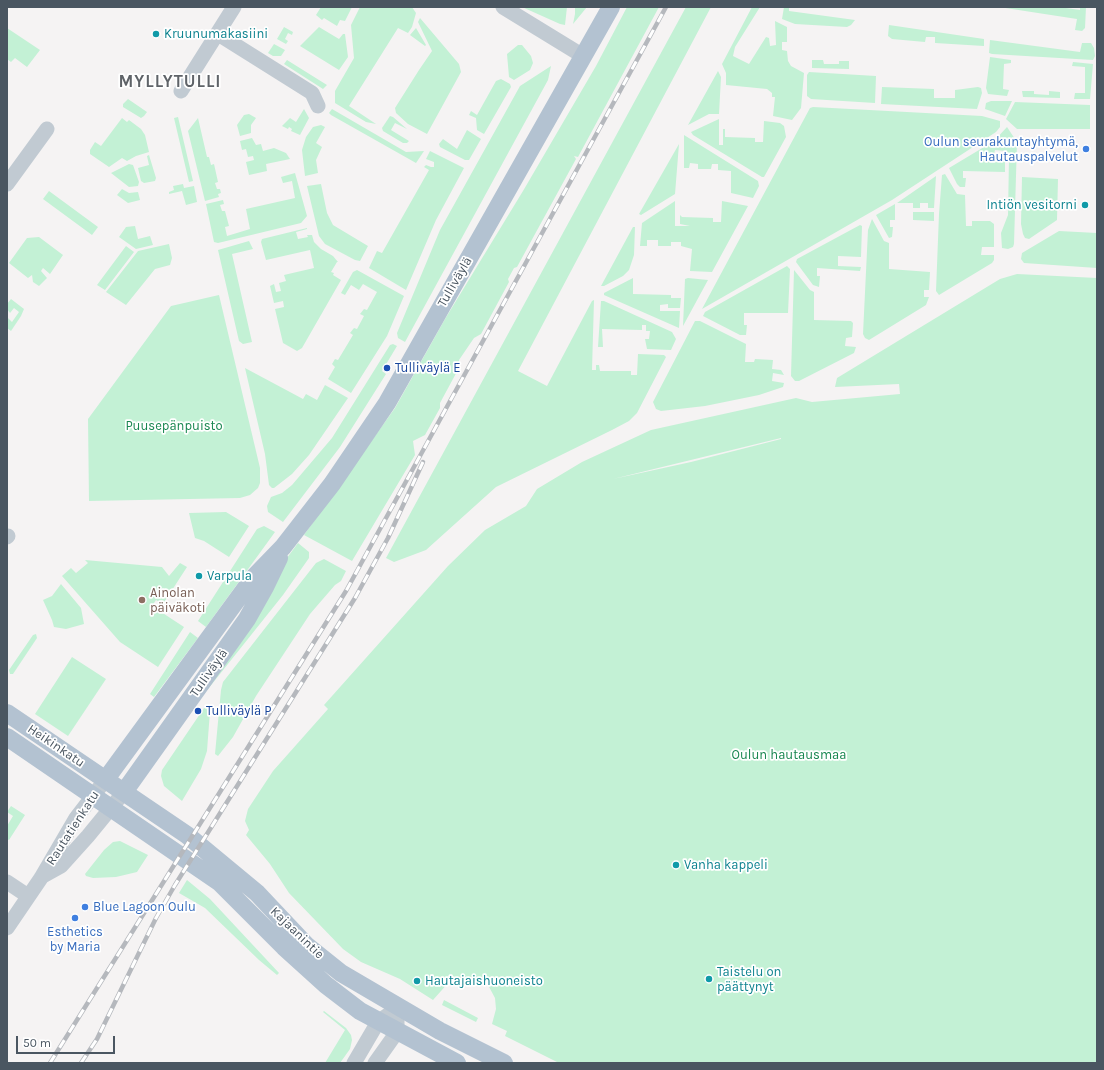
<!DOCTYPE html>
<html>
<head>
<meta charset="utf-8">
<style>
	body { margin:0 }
	#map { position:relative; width:1104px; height:1070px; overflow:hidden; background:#f5f3f3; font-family:Karla,sans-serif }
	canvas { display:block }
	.frame { position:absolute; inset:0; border:8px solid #4a5661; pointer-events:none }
	.scale { position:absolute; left:16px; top:1036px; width:99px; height:18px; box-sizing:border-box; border:2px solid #4a5661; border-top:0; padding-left:5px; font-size:12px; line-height:14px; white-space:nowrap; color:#4a5661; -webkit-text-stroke:3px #fff; paint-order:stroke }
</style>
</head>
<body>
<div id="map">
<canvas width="1104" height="1070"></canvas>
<div class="frame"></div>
<div class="scale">50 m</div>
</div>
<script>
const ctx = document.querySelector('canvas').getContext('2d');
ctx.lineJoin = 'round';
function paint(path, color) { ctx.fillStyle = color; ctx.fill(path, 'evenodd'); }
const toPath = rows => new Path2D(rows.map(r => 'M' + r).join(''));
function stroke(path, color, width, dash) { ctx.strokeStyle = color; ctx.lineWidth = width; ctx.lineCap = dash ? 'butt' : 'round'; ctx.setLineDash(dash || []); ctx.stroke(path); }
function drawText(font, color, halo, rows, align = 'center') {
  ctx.font = font + ' Karla,sans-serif'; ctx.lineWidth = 3.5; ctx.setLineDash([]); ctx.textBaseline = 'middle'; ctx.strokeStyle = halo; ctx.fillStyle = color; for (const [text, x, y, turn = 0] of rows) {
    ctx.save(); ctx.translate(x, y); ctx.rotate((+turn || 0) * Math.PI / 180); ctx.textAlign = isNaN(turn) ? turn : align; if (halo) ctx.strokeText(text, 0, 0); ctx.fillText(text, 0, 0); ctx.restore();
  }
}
paint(toPath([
	[321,7,352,7,345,21,340,20,337,26,324,18,322,20,316,15],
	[360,7,412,7,416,13,412,27,408,33,398,28,349,106,376,124,366,122,335,103,335,91,354,58,351,25],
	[522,7,567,7,565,25,560,24],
	[575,7,587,7,573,24,575,14],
	[627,7,659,7,578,157,574,156,576,159,517,267,514,268,508,279,509,282,481,334,474,338,459,360,460,366,440,403,440,408,425,435,413,441,415,455,352,561,304,535,395,408,445,319,523,191,596,66],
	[686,7,711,7,518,371,547,386,592,301,594,300,592,370,596,370,596,365,599,365,600,371,631,371,631,375,637,375,638,354,664,355,666,357,637,413,629,421,612,430,496,487,426,550,394,562,386,558],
	[752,7,760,7,735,47,733,56,749,64,766,37,769,38,770,46,776,45,775,21,787,27,787,42,782,42,782,50,787,51,788,61,791,66,804,73,801,108,792,120,773,116,775,97,772,97,772,93,767,89,726,85,726,73,722,64],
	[784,7,789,7,789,11,855,20,851,25,847,27,795,24,782,19],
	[999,7,1059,7,1080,10,1080,7,1086,7,1085,28,1082,31,1075,30,1077,19],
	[420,18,459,64,461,72,427,134,408,124,396,113,395,108,419,70,432,51,418,22],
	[889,25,984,39,984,46,935,43,935,37,926,37,925,42,892,39,888,36],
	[284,27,293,32,292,35,288,33,285,39,288,41,286,44,277,39],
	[319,27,339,39,343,34,345,34,348,57,339,70,300,46],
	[7,28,40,50,27,67,15,58,11,62,7,59],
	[416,28,426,45,425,46,410,35],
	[990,40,1080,52,1082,43,1091,43,1094,48,1095,56,1093,60,992,54,989,53],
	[274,44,285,50,281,56,273,56,268,53],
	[518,45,522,45,531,56,533,63,530,70,514,80,509,77,507,54],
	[990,57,1011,60,1011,63,1004,64,1003,89,1009,90,1007,96,988,94,986,88],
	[287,60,327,85,323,89,284,64],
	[812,60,823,60,824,64,839,64,839,61,849,61,849,69,812,68],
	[1073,62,1093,64,1090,99,1074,99,1075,93,1085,93,1085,67,1072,66],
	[551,66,548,80,405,342,398,338,397,333,440,230,520,86],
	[718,71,721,77,719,114,709,114,688,125],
	[809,72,876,76,875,103,811,99,807,96,807,75],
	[501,79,510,84,511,87,484,134,477,130,476,118,469,115,471,111,477,115,496,81],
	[882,87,934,89,934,98,955,98,955,90,978,87,981,88,982,93,977,109,881,104],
	[1022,91,1034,91,1034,94,1049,95,1049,91,1060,92,1060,98,1023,97],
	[128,99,147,112,144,116,141,118,123,107,123,104],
	[991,101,1012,101,1005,116,985,109,986,103],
	[1015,102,1090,105,1090,129,1017,129,1006,119],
	[813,107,982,116,1000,121,1000,127,996,132,892,200,702,309,810,108],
	[304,109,309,118,300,135,291,131,292,129,289,127,288,129,282,126,290,118,296,122],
	[332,109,406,152,424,151,416,163,331,115,329,113],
	[249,114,256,118,251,125,251,133,240,136,237,125,244,115],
	[390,116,393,117,407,129,395,123,391,130,409,141,407,143,403,143,383,131,382,128],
	[178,117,193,181,189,182,174,118],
	[122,118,127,122,129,120,141,129,145,135,149,152,136,156,127,161,122,158,109,167,90,154,90,150,95,142,101,146],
	[198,118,207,157,209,157,211,165,214,164,218,182,215,183,217,189,220,189,221,193,218,194,219,197,205,201,188,131],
	[719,119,719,145,723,145,723,129,725,129,725,137,755,138,755,142,763,142,764,121,780,123,784,126,786,137,764,177,762,177,693,135,691,132],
	[321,125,325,127,316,143,322,147,316,160,318,173,305,176,302,150,306,137,313,127],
	[1007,127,1017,142,1014,244,1013,247,1008,249,1002,248,1001,233,1008,215,1009,157,1004,156,1005,151,995,150,993,158,1005,160,1005,172,963,171,963,178,966,178,965,187,960,187,957,184,949,168,994,141],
	[467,130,481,139,469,160,465,160,440,147,439,144,443,139,457,149],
	[684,135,758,181,759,186,753,198,731,193,731,171,718,170,718,164,712,164,711,169,698,169,698,164,690,163,689,168,684,168],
	[252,138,256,145,261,144,263,151,274,148,286,153,290,159,266,164,267,171,249,175,246,162,254,160,253,156,248,157,246,149,242,150,240,141],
	[679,144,675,194,641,215,639,214],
	[430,151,464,168,436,220,406,290,369,268,377,251,382,253,429,170,424,167,426,165,431,167,434,167,434,162,426,159],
	[149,155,156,178,155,181,144,183,141,181,138,168,149,165,147,156],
	[129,164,133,165,139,182,138,186,129,187,111,173],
	[295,173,307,216,301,223,218,243,214,242,206,204,223,200,224,204,220,205,222,211,225,211,229,226,225,227,227,236,250,229,246,209,295,198,292,181,283,183,281,177],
	[945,174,957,194,965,195,966,226,972,226,972,221,990,221,994,224,994,247,982,247,981,255,994,255,994,260,992,263,939,295,936,291,939,214,942,175],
	[936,176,934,208,928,208,928,203,920,203,920,208,913,208,913,203,897,203],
	[1022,177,1058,179,1057,220,1029,239,1025,238,1023,234,1021,224],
	[183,184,184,188,194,186,197,202,186,205,182,191,169,194,169,192,174,190,173,186],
	[321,184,327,213,333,225,368,246,360,261,355,260,325,244,319,236,307,186],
	[122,189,129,193,138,192,140,200,128,203,117,195],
	[49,191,98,227,92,235,43,199],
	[675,201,675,226,690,226,680,224,680,215,682,217,713,218,713,222,721,222,722,201,748,206,712,272,690,271,692,249,681,246,681,242,671,242,671,246,658,246,658,240,647,240,647,246,640,246,642,223],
	[895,204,895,220,890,220,890,227,893,227,892,237,889,238,876,215],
	[913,212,934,212,934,221,913,220],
	[872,219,884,241,889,243,889,269,930,272,929,290,924,290,924,297,929,297,926,305,869,340,865,338,863,334,868,230],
	[860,225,862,226,861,257,838,256,838,266,861,267,860,271,817,268,817,276,820,276,819,287,813,285,796,262,797,259],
	[135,226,138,239,150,236,153,245,136,249,119,237,126,227],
	[633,227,635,227,634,255,629,270,623,276,604,286,601,286],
	[307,228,307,229,296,232,298,239,308,237,307,235,312,235,314,242,321,249,333,256,338,262,337,262,331,272,334,273,333,275,341,280,302,348,297,351,283,343,275,309,284,307,283,301,274,303,270,286,274,284,276,292,281,291,279,283,286,281,284,275,314,268,310,250,266,260,261,242,262,239],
	[1059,231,1097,233,1097,268,1024,263,1021,259,1022,253],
	[39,237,63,255,50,274,43,268,41,271,47,278,39,286,33,282,32,275,28,278,9,263,27,238],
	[249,241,253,249,232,254,252,342,243,344,239,341,218,250],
	[169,244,172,258,170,265,155,269,126,305,106,292,138,251],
	[126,246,134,252,105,290,97,285],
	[787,266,790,269,788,313,744,313,744,325,747,325,746,335,740,335,703,316,705,312],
	[357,270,404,296,387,336,351,393,328,379,335,367,332,364,335,359,338,360,353,335,350,333,354,328,357,329,364,316,360,314,364,309,367,310,377,292,363,284,359,290,351,285,345,295,341,293,353,272],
	[794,270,810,290,814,292,814,320,851,321,853,323,852,337,846,338,845,346,856,347,854,353,799,381,795,381,791,376],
	[1017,274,1097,278,1097,1063,559,1063,505,1036,507,1031,492,1024,496,1009,495,998,488,985,481,981,472,977,457,978,449,982,433,1000,400,979,361,962,343,949,289,893,270,864,246,835,249,830,245,821,248,809,273,771,328,709,324,705,448,566,485,530,526,506,537,489,582,462,651,430,796,398,812,402,900,394,899,384,835,387,837,378,1000,279],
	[781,439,691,462,613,479,781,438],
	[633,278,633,294,671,295,671,298,681,298,680,308,668,308,668,304,660,305,660,311,680,311,679,328,604,295,604,293],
	[688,278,708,280,683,326,685,279],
	[219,295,260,468,260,483,258,488,250,495,240,498,89,501,88,419,171,306],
	[11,299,24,309,21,316,11,331,7,328,7,317,12,322,19,312,14,308,10,313,7,309,7,304],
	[601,301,604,301,672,332,676,339,671,350,647,349,645,339,649,339,650,331,646,331,646,325,642,325,642,330,602,329,603,347,598,347],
	[695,321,700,321,746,344,745,362,754,362,755,359,773,360,772,369,781,370,784,375,773,373,772,381,784,383,783,387,759,395,705,406,661,411,656,409,653,402],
	[393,344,397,346,382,371,386,374,340,447,283,522,268,512,267,506,271,497,282,493,292,485,332,438,390,345],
	[245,368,303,399,306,394,317,400,325,385,348,398,309,455,292,474,274,488,272,488,269,485,265,454],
	[226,512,249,526,229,557,204,541,195,538,189,513],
	[264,526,275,532,206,627,198,621,257,529],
	[298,543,309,552,309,558,283,595,204,694,284,562],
	[324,559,346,571,341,581,335,585,310,614,256,696,233,737,218,756,215,754,221,690,223,682,316,563],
	[85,560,162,567,169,576,180,563,187,567,163,604,156,600,152,606,184,627,158,667,120,642,62,576,71,568,76,573,88,563],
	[61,584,81,608,84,624,66,629,54,627,52,620,43,600,52,596],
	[190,632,198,638,154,697,150,694],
	[36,634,37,638,13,674,10,674,9,670,33,635],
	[72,657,106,679,68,736,35,714],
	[208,707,210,711,207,751,201,769,182,801,164,786,161,776,162,770,204,708],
	[11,806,25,815,9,840,7,839,7,826,13,816,7,812],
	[120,841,148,855,137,872,116,877,93,878,86,876,85,874,104,850,113,842],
	[187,880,210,899,279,973,277,975,259,960,205,908,179,893],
	[444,1000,478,1018,476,1022,442,1005],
	[324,1011,346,1028,351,1035,352,1040,350,1049,340,1063,325,1063,345,1030,323,1012]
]), '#c3f1d5');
stroke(toPath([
	[503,7,583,56],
	[218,34,312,93,318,106],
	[181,91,234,7],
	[7,184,47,129],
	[7,537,8,536],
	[43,876,61,866,88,836,124,792],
	[7,882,28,896],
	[7,928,41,878,76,818,106,779],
	[354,1063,378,1022,398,1008],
	[375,1063,397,1032,397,1019]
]), '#c1cad2', 15);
stroke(toPath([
	[7,713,187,835,257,893,306,945,341,973,440,1031,504,1063],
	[7,737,219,882,284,947,326,985,360,1011,457,1063],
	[106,779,253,578,283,547,332,484,387,403,611,7],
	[124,792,247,619,265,587,279,558]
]), '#b3c2d1', 18);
const rail = toPath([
	[50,1063,346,591,666,7],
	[81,1063,97,1039,156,918,175,885,355,598,388,538,423,462]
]);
stroke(rail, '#b5b8bd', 4.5);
stroke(rail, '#fff', 3, [9]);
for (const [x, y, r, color] of [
	[156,34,4,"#0f9aa8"],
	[1086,149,4,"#3f7fe0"],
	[1085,205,4,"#0f9aa8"],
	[387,368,4,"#1a4fb4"],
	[199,576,4,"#0f9aa8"],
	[142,600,4,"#8d6e63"],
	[198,711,4,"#1a4fb4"],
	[676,865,4,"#0f9aa8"],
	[85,907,4,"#3f7fe0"],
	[75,918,4,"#3f7fe0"],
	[709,979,4,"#0f9aa8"],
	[417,981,4,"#0f9aa8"]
]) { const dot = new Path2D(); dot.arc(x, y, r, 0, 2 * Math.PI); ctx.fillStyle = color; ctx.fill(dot); stroke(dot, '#fff', 1.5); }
drawText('13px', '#0d838f', '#fff', [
	["Kruunumakasiini",164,34],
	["Intiön vesitorni",1077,205,"right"],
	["Varpula",207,576],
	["Vanha kappeli",684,865],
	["Taistelu on",717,972],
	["päättynyt",717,987],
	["Hautajaishuoneisto",425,981]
], 'left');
drawText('13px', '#366cbe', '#fff', [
	["Oulun seurakuntayhtymä,",1078,142],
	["Hautauspalvelut",1078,157],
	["Blue Lagoon Oulu",93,907,"left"],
	["Esthetics",75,932,"center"],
	["by Maria",75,947,"center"]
], 'right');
drawText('13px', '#4a5661', '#fff', [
	["Tulliväylä",455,282,-60],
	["Tulliväylä",209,673,-55],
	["Heikinkatu",56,746,34],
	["Rautatienkatu",73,828,-57],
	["Kajaanintie",297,933,44]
]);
drawText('13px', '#164399', '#fff', [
	["Tulliväylä E",395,368],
	["Tulliväylä P",206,711]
], 'left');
drawText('13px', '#17864f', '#fff', [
	["Puusepänpuisto",174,426],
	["Oulun hautausmaa",789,755]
]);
drawText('13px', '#785e54', '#fff', [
	["Ainolan",150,593],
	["päiväkoti",150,608]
], 'left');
ctx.letterSpacing = '1px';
drawText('bold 17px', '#5f6368', '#fff', [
	["MYLLYTULLI",170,82]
]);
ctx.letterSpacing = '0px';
</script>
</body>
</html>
